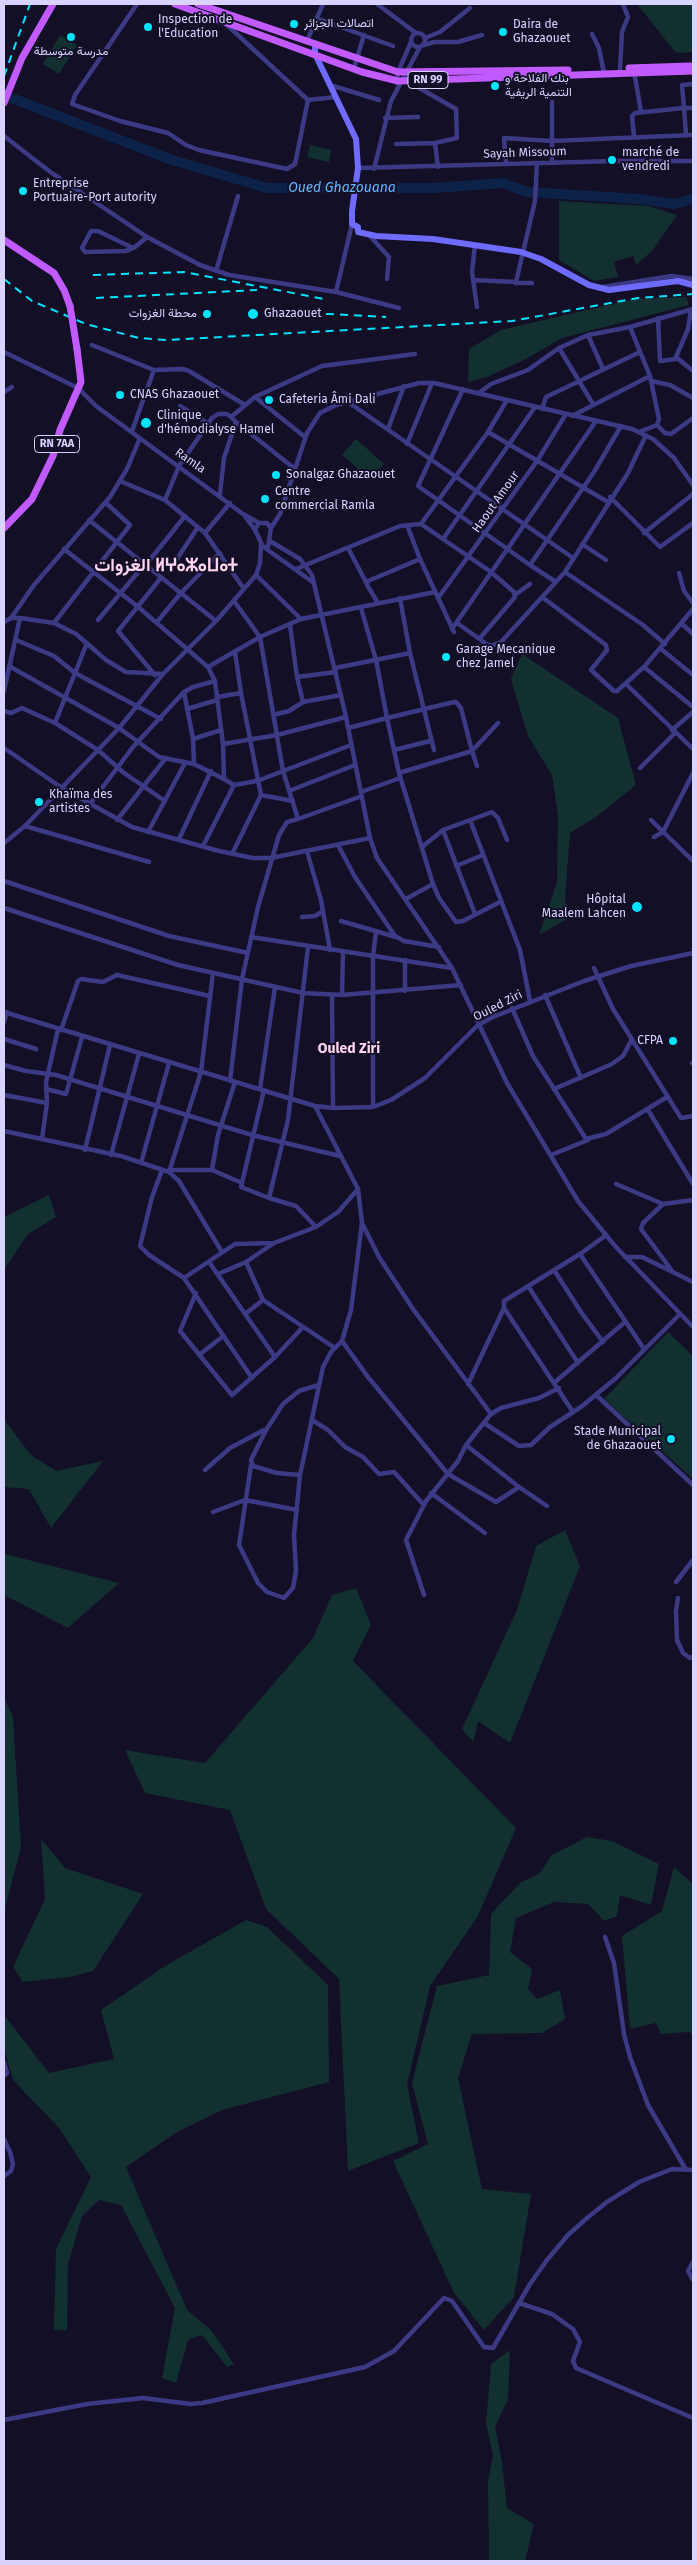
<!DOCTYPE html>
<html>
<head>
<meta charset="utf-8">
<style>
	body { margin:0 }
	#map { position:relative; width:697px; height:2565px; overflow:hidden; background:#130f26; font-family:"Fira Sans",sans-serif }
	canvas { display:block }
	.frame { position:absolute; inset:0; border:5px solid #d9d4ff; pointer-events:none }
</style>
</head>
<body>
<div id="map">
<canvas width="697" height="2565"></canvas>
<div class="frame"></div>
</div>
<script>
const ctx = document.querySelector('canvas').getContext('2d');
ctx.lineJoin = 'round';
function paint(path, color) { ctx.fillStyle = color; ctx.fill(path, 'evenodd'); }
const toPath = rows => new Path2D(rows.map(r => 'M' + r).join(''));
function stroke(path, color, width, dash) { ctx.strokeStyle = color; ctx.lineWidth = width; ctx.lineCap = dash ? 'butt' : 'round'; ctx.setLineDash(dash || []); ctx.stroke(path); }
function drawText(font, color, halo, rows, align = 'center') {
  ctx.font = font + ' "Fira Sans",Vazirmatn,"Noto Sans Tifinagh",sans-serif'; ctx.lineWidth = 4; ctx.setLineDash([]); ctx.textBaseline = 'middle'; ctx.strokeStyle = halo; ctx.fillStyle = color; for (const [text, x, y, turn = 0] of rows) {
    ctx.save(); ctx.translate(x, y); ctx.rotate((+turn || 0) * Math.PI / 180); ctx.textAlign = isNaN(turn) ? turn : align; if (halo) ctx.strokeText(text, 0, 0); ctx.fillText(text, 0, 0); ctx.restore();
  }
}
paint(toPath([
	[637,4,693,4,693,52,676,53],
	[60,35,77,45,59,74,43,64],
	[310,145,331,150,329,162,307,157],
	[559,201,649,206,677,215,653,250,636,265,633,256,614,262,618,277,594,281,559,260],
	[686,297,689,305,562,338,526,359,487,377,468,382,469,349,501,330,634,299],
	[356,439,384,464,371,480,342,455],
	[522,654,618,718,636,785,596,817,570,833,565,900,570,917,539,935,557,882,558,816,552,775,528,736,511,679],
	[49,1195,56,1217,28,1234,4,1270,4,1217],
	[668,1332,693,1356,693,1479,604,1399],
	[4,1415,6,1422,31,1455,56,1471,103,1461,51,1528,29,1489,4,1487],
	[565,1530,580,1566,510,1743,478,1721,473,1742,462,1729,517,1610,536,1546],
	[4,1553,5,1554,119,1583,68,1628,4,1595],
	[356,1588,371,1625,353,1661,516,1828,478,1916,430,1986,407,2085,419,2143,348,2171,339,1979,266,1909,230,1810,145,1793,125,1750,205,1763,313,1638,332,1595],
	[4,1698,13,1717,21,1847,4,1912],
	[587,1837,612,1841,659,1864,651,1905,620,1895,617,1916,604,1921,588,1904,554,1902,516,1918,510,1952,532,1969,528,1989,537,1999,560,1990,565,2019,542,2033,472,2034,458,2078,482,2189,531,2194,514,2297,484,2330,454,2293,393,2161,428,2144,412,2083,437,1986,489,1975,491,1914,520,1883,539,1874,552,1855],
	[41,1839,65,1868,143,1894,93,1971,70,1977,23,1982,13,1967,45,1899],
	[674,1867,693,1884,693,2035,689,2032,661,2034,656,2023,630,2029,622,1936,662,1911],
	[246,1920,267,1927,328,1985,329,2082,222,2110,177,2132,126,2167,187,2310,211,2330,234,2364,227,2367,202,2335,188,2340,176,2383,162,2378,175,2308,121,2205,99,2200,82,2216,68,2264,67,2330,54,2330,56,2249,91,2177,59,2128,13,2080,4,2048,4,2015,49,2073,114,2059,101,2010,165,1966],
	[510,2350,508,2399,495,2427,502,2462,507,2508,534,2524,525,2561,489,2561,488,2482,493,2455,486,2424,491,2364]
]), '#12302f');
stroke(toPath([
	[4,95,172,160,267,188,434,188,503,183,527,192,640,199,674,204,693,199]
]), '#0c2248', 10);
stroke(toPath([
	[137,4,75,95,72,104,120,121,168,133,186,145,199,150,287,169,295,164,308,100],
	[377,4,416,33],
	[316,18,393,46],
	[227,25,308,100,336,97],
	'411 40a7 7 0 1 1 14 0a7 7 0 1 1-14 0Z',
	[592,34,599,48,604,73],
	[425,38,440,32,470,8],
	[307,41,323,4],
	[424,45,434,42,458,42,482,35],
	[354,68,364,35],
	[620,69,622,32,628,17,623,4],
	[634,71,641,112],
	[407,81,456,109,457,138,435,143],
	[397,83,398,72,411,42],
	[330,85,379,100],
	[385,118,418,117],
	[686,135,684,108,693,108],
	[4,136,49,171,147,237,200,265,229,275,336,292,352,224],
	[634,137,632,116,635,113,684,108,682,85,693,84],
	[396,144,435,143,438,167],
	[552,162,552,102],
	[506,164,504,138,551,141,693,135],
	[358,168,616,161,693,161],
	[374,169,391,101,420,47],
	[369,235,389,257,387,279],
	[475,245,472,272,477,307],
	[133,248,98,231,91,231,82,248,85,252,125,251,129,250,135,247,147,237],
	[216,271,238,196],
	[473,280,516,282,535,201,537,163],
	[515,283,532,283],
	[603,287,672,276,693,279],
	[336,292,399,308],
	[691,310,688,329,676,357,693,371],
	[658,318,660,361,676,359],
	[630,327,650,376,659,419,657,425,639,432],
	[588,335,603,369],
	[92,345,154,370,183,369,189,371,245,405],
	[559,348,593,404],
	[4,352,78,388,96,406,243,514,259,523],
	[651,381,670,385,693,398],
	[463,389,418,486,530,565,594,472,621,426],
	[4,392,12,387],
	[479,393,491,384,528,370,559,348,588,335,630,327,693,309],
	[255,397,305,437],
	[348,402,573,558],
	[180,406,207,423],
	[542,409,546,397,640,352],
	[572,416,650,376],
	[236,422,295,469],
	[657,425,665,433,671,434,693,418],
	[388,429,404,386],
	[132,431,154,370],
	[488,432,608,502],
	[407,444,432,383],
	[120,481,165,500,179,466,212,418,218,414,227,414,231,417,255,397,322,366,415,354],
	[220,494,224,458,236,422,231,417],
	[610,497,660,547,693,523],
	[165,500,205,533],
	[230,503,205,533,244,589],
	[244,515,255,530],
	[89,520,216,621],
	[259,523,267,523,271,528,268,547,263,547,255,530,259,523],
	[421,524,491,572,514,592,515,597,480,638],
	[271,528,280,514,307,433,320,413,336,405,419,383,434,383,632,429,653,439,674,458,693,485],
	[644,533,693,494],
	[443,539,535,407],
	[270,541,300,559,312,575,346,717,370,838,377,858,452,968,507,1083,578,1201,615,1246,693,1327],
	[582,544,606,560],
	[265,548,314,583],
	[348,548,367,584],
	[64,549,137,606,208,667],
	[420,559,454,632],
	[175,562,198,527],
	[530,565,556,582],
	[145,566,185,516],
	[296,569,400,526,421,524,488,432,507,400],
	[565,572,643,625,665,644],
	[679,573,684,591,693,603],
	[256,575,301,619,435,592],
	[515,595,530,584],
	[542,597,606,645,607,650,591,670,614,691,617,691,644,667,693,707],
	[400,598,410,653],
	[438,598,537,461,566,414],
	[378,603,367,585,368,581,420,559,407,525],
	[11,618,34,585,110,497,127,469,140,438],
	[98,620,144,565],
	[4,622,11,618,20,618,54,623,76,634,106,660,126,672,163,674],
	[157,622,180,594,220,553],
	[54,623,130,525,106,503],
	[457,623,488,645,491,646,501,642,565,572,628,473,646,435],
	[681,623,693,634],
	[290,625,297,677,336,672],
	[452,629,596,421],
	[16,640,54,656,75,673,161,719],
	[661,649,693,675],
	[9,666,119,728,159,757,194,764,224,779],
	[644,667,693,609],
	[335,668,410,653,434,750],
	[155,675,118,631,160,579],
	[297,677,303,702,341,695],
	[626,684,693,749],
	[4,691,20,618],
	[184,692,193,739,194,764],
	[217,697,241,693],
	[187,709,217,700],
	[4,711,11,713,22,708,55,723,87,643],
	[273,715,289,711,303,702],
	[348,728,387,718,454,702,456,702,461,708,472,751,399,773,387,718,376,660,361,608],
	[672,730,693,712],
	[193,739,221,730],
	[223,744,277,735,346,717],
	[4,748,62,788,132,827,219,851,253,858,271,858,370,838],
	[394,750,430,741],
	[477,766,472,751,498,723],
	[640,768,675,733],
	[399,773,433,884,406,899],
	[234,785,257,781,351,745],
	[289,791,355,765],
	[361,792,400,778],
	[261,795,293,801],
	[165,801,124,773,98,750,119,728,163,674,216,621,256,575,260,563,261,544],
	[90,804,133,747,184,692,193,687,215,681],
	[298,819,362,796],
	[117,820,165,759],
	[470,820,520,950,530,1001],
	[651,820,693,861],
	[25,826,149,862],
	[443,830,475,914],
	[148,832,185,763],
	[654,837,663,832,693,773],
	[179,839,211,771],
	[4,843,25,826,98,750,55,723],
	[338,845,355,877,395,936,404,941,439,947],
	[203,846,234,785,224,779,223,744,215,681,208,667,260,637,301,619],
	[422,847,443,830,492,812,498,818,507,840],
	[307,851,321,900,330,950],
	[232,854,261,795,241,693,235,652],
	[456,866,483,855],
	[4,881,169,936,248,953],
	[433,884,439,898,456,922,463,921,500,902],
	[4,908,178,965,303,993,342,995,461,985],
	[302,917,315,916,323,911],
	[341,921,396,937],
	[251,937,452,968],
	[405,960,405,991],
	[594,968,613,1009,681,1118,693,1116],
	[332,995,333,1108],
	[342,995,343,952],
	[545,995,581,1078],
	[512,1008,533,1056,586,1139,606,1134,667,1097],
	[4,1012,315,1106,333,1108,373,1107,391,1100,425,1078,478,1025,493,1017,584,981,631,966,693,953],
	[4,1022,7,1012],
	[61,1030,78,981,81,979,103,982,117,975,210,996],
	[4,1039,36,1049],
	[692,1063,693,1063],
	[4,1065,26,1071,56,1075,252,1135,340,1156],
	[230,1081,242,979,258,907,279,835,287,822,298,819,283,771,260,637,234,601],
	[46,1089,66,1094,82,1037],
	[260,1089,275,987],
	[554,1089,612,1064,623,1056,632,1039],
	[264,1090,241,1187,269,1198,288,1120,308,947],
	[4,1095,47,1103],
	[373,1107,373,956,376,932],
	[648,1110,693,1184],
	[4,1131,121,1156,169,1172,179,1181,222,1252],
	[42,1139,47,1103,46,1082,58,1029],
	[85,1150,110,1045],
	[111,1155,139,1054],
	[551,1155,588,1140],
	[141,1163,169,1063],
	[162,1170,152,1197,140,1246,149,1255,184,1278,235,1244,274,1243,316,1227,338,1212,358,1189],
	[170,1170,212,1170,242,1183],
	[212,1170,218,1135,235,1082],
	[169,1172,201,1072,213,973],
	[616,1184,663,1204,693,1200],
	[269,1198,296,1206,316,1227],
	[663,1204,643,1223,641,1229,673,1272],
	[362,1223,379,1257,413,1309,491,1414],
	[274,1243,246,1262,263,1300,335,1348],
	[580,1254,644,1349],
	[625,1257,642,1257,693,1282],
	[209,1262,275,1357],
	[554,1270,581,1312,603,1342],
	[218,1274,246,1262],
	[184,1278,252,1378],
	[528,1286,578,1363],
	[196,1293,180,1331,232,1395,275,1357,302,1328],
	[504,1308,573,1412],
	[245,1314,263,1300],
	[342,1341,368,1377,448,1474,496,1502,519,1487],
	[199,1355,222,1337],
	[555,1382,625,1322],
	[468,1384,504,1308,504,1301,580,1254,605,1236],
	[596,1395,693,1485],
	[312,1420,328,1430,345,1447,363,1457,379,1474,394,1472,423,1504],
	[484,1423,519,1446,531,1445,550,1427,581,1407,616,1378,680,1314],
	[466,1445,519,1487,547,1506],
	[251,1465,239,1545,258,1583,267,1592,284,1598,293,1588,296,1571,294,1535,300,1475,323,1367,331,1352,342,1341,351,1310,362,1223,358,1189,315,1106],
	[205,1470,230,1448,264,1430],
	[300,1475,277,1473,253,1466,251,1460,266,1430,283,1404,299,1391,319,1385],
	[431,1493,485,1533],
	[213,1512,245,1500,297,1510],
	[676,1582,693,1560],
	[424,1595,406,1540,426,1501,458,1461,466,1445,491,1414,501,1408,539,1398,559,1388],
	[678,1598,676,1611,677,1640,683,1653,690,1658,693,1656],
	[605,1937,614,1963,624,2034,630,2057,648,2105,685,2168],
	[4,2062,7,2073,4,2076],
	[4,2139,10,2152,13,2164,11,2171,4,2176],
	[693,2262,688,2271,693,2280],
	[519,2303,552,2314,573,2329,580,2342,573,2361,576,2368,693,2418],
	[4,2420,87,2404,143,2398,191,2404,202,2403,365,2367,394,2351,444,2298,452,2301,484,2347,493,2348,530,2284,547,2260,568,2235,587,2218,607,2202,639,2182,672,2169,693,2170]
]), '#3d3a85', 4.5);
stroke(toPath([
	[315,45,315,54,356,139,358,168,352,211,352,224,358,227,358,232,376,236,433,239,521,252,541,259,589,285,609,290,678,281,693,285]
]), '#6f6bff', 6);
stroke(toPath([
	[175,4,362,72,398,81,693,71],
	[198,4,398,72,568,70],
	[629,68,690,66],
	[4,103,22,58,53,4],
	[4,240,54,273,64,290,70,306],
	[4,528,32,499,53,456,60,430,81,382,77,349]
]), '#c25bff', 7);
stroke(toPath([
	[4,76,30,4],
	[93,275,184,272,324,299],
	[4,279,32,301,86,324,139,338,166,340,512,321,638,298,693,294],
	[96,298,257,290],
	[270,316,329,314,386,317]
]), '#00e5ff', 2, [8, 6]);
stroke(toPath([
	[70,306,77,349]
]), '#c25bff', 7);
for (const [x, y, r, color] of [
	[294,24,5,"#00e5ff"],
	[148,27,5,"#00e5ff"],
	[503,32,5,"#00e5ff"],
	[71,37,5,"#00e5ff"],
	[495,86,5,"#00e5ff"],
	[612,160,5,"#00e5ff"],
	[23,191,5,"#00e5ff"],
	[207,314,5,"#00e5ff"],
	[253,314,6,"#00e5ff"],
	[120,395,5,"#00e5ff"],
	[269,400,5,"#00e5ff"],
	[146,423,6,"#00e5ff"],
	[276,475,5,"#00e5ff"],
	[265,499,5,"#00e5ff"],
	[446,657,5,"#00e5ff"],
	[39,802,5,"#00e5ff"],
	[637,907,6,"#00e5ff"],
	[673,1041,5,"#00e5ff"],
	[671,1439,5,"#00e5ff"]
]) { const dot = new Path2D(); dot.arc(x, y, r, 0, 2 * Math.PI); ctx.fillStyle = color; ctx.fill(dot); stroke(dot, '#130f26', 2); }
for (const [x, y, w] of [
	[428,80,40],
	[57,444,45]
]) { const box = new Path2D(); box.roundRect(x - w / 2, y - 8.5, w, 17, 4); ctx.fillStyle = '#130f26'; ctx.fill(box); stroke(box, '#d9d4ff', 1); }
drawText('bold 11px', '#d9d4ff', null, [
	["RN 99",428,80],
	["RN 7AA",57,444]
]);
drawText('12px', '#d9d4ff', '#130f26', [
	["Inspection de",158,20],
	["l'Education",158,34],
	["اتصالات الجزائر",304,24],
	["Daira de",513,25],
	["Ghazaouet",513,39],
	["مدرسة متوسطة",71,52,"center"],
	["بنك الفلاحة و",505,79],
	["التنمية الريفية",505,93],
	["marché de",622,153],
	["vendredi",622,167],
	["Entreprise",33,184],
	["Portuaire-Port autority",33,198],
	["محطة الغزوات",197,314,"right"],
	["Ghazaouet",264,314],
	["CNAS Ghazaouet",130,395],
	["Cafeteria Âmi Dali",279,400],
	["Clinique",157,416],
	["d'hémodialyse Hamel",157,430],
	["Sonalgaz Ghazaouet",286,475],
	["Centre",275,492],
	["commercial Ramla",275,506],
	["Garage Mecanique",456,650],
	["chez Jamel",456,664],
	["Khaïma des",49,795],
	["artistes",49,809],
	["Hôpital",626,900,"right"],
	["Maalem Lahcen",626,914,"right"],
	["CFPA",663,1041,"right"],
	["Stade Municipal",661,1432,"right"],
	["de Ghazaouet",661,1446,"right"]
], 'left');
drawText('12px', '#d9d4ff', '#130f26', [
	["Sayah Missoum",525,153,-2],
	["Ramla",190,461,35],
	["Haout Amour",496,502,-55],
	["Ouled Ziri",498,1006,-27]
]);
drawText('italic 14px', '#62b6ff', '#130f26', [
	["Oued Ghazouana",342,188]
]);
drawText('bold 14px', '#ffd6f0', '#130f26', [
	["Ouled Ziri",349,1049]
]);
drawText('bold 18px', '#ffd6f0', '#130f26', [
	["الغزوات ⵍⵖⴰⵣⴰⵡⴰⵜ",166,566]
]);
</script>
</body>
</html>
